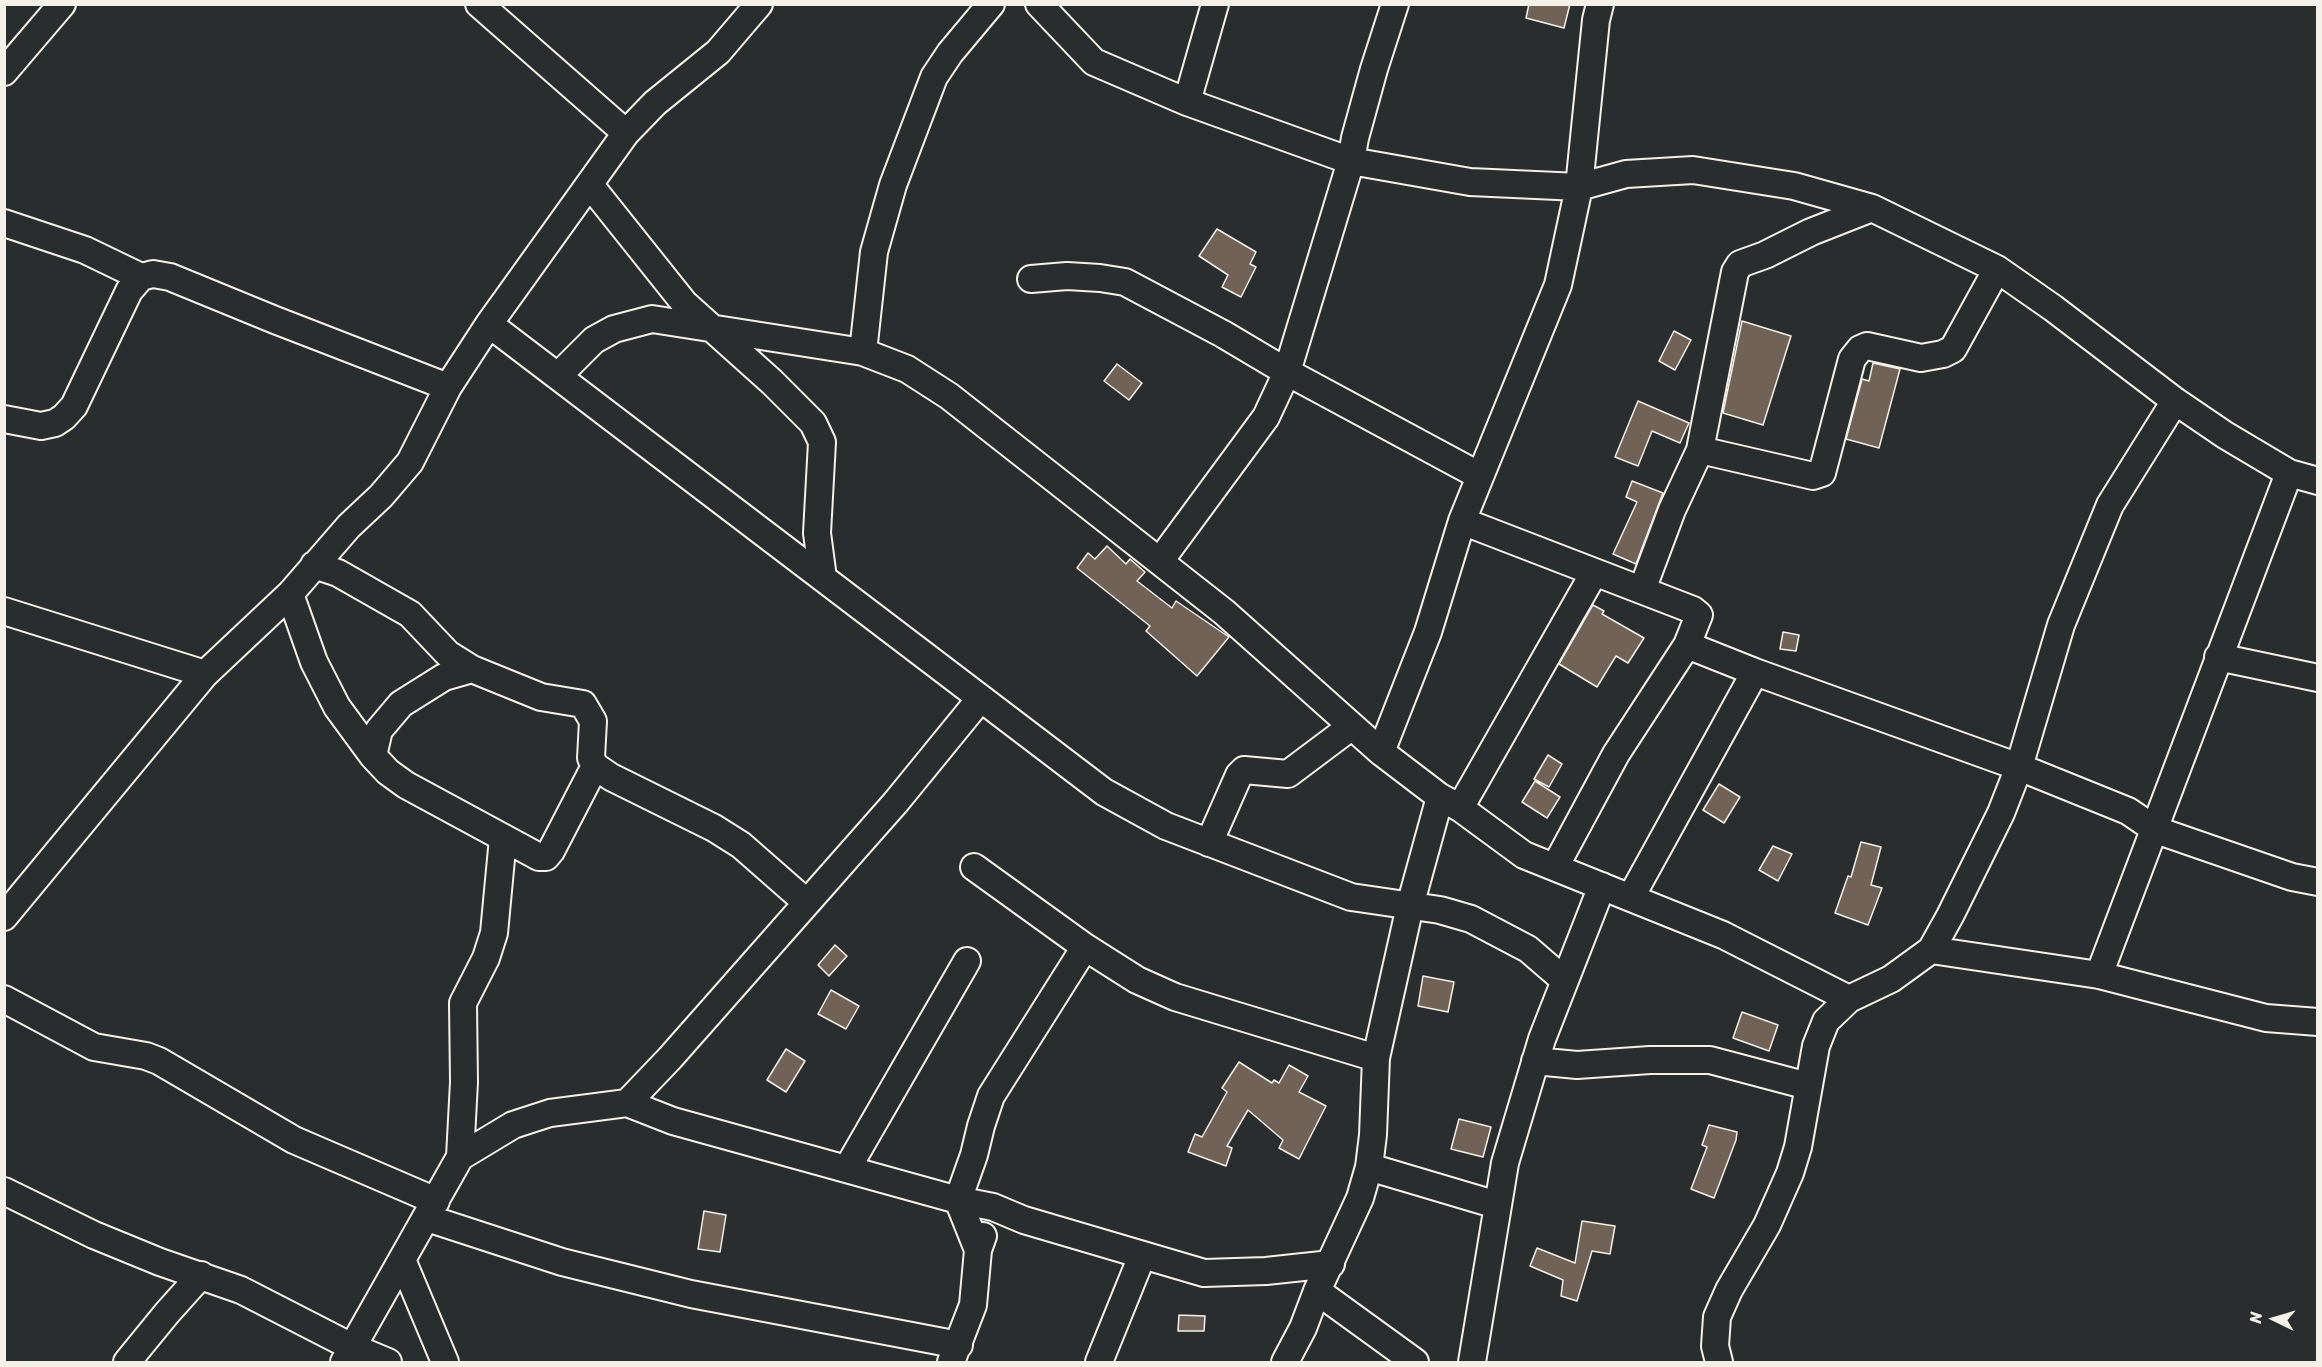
<!DOCTYPE html>
<html>
<head>
<meta charset="utf-8">
<style>
	body { margin:0 }
	#map { position:relative; width:2322px; height:1367px; overflow:hidden; background:#2a2d2e; font-family:Sriracha,sans-serif }
	canvas { display:block }
	.frame { position:absolute; inset:0; border:6px solid #f4f1e8; pointer-events:none }
	.north { position:absolute; left:2244px; top:1289px; width:60px; height:60px; -webkit-text-stroke:4px #2a2d2e; paint-order:stroke; rotate:275deg; font-size:16px; font-weight:700; line-height:24px; text-align:center; color:#f4f1e8 }
	.north::after { content:''; display:block; margin:auto; width:21px; height:27px; background:#f4f1e8; clip-path:polygon(50% 0,100% 100%,50% 72%,0 100%) }
</style>
</head>
<body>
<div id="map">
<canvas width="2322" height="1367"></canvas>
<div class="frame"></div>
<div class="north">N</div>
</div>
<script>
const ctx = document.querySelector('canvas').getContext('2d');
ctx.lineJoin = 'round';
function paint(path, color) { ctx.fillStyle = color; ctx.fill(path, 'evenodd'); }
const toPath = rows => new Path2D(rows.map(r => 'M' + r).join(''));
function stroke(path, color, width, dash) { ctx.strokeStyle = color; ctx.lineWidth = width; ctx.lineCap = dash ? 'butt' : 'round'; ctx.setLineDash(dash || []); ctx.stroke(path); }
const building = toPath([
	[1529,4,1570,4,1564,28,1526,18,1529,4],
	[1217,229,1256,252,1250,264,1256,267,1241,297,1222,287,1228,275,1199,256,1217,229],
	[1742,321,1791,336,1763,425,1723,413,1742,321],
	[1674,331,1691,340,1675,370,1659,361,1674,331],
	[1873,363,1900,369,1879,448,1846,439,1862,379,1869,381,1873,363],
	[1117,364,1142,383,1129,400,1104,381,1117,364],
	[1638,401,1689,423,1680,443,1652,431,1638,466,1615,457,1638,401],
	[1632,481,1663,493,1636,564,1613,554,1637,502,1626,497,1632,481],
	[1107,546,1126,564,1130,559,1145,572,1137,581,1172,608,1176,601,1229,637,1197,676,1146,631,1150,626,1077,568,1088,553,1095,559,1107,546],
	[1593,605,1604,611,1602,614,1644,638,1628,663,1616,656,1597,687,1559,664,1593,605],
	[1783,632,1799,635,1796,651,1780,649,1783,632],
	[1548,755,1562,764,1549,787,1534,779,1548,755],
	[1535,781,1560,797,1547,818,1522,802,1535,781],
	[1719,784,1740,797,1724,823,1703,810,1719,784],
	[1861,842,1881,847,1871,885,1882,888,1868,925,1835,913,1848,876,1851,877,1861,842],
	[1773,846,1792,854,1778,881,1759,870,1773,846],
	[835,945,847,956,829,976,818,965,835,945],
	[1423,976,1454,982,1448,1012,1418,1006,1423,976],
	[831,990,859,1006,846,1029,818,1014,831,990],
	[1742,1012,1778,1025,1769,1051,1733,1038,1742,1012],
	[786,1049,805,1061,786,1092,767,1080,786,1049],
	[1239,1062,1272,1083,1274,1080,1279,1083,1289,1065,1308,1076,1299,1092,1326,1106,1299,1159,1279,1148,1283,1140,1248,1110,1227,1146,1232,1148,1226,1166,1188,1152,1195,1134,1202,1137,1227,1092,1222,1088,1239,1062],
	[1459,1119,1491,1127,1483,1157,1451,1149,1459,1119],
	[1709,1125,1737,1132,1736,1140,1714,1198,1691,1189,1707,1147,1702,1145,1709,1125],
	[704,1211,726,1215,720,1252,698,1249,704,1211],
	[1582,1221,1615,1226,1610,1254,1592,1251,1577,1301,1561,1296,1563,1280,1530,1266,1537,1248,1575,1263,1582,1221],
	[1179,1315,1205,1316,1204,1331,1178,1331,1179,1315]
]);
paint(building, '#716257');
stroke(building, '#f4f1e8', 1.5);
const minor = toPath([
	[479,4,626,133],
	[1039,4,1094,62,1187,102,1351,161,1470,182,1579,187,1626,174,1693,170,1794,186,1872,208,1997,269,2053,308,2175,401,2225,435,2289,473,2318,481],
	[4,72,62,4],
	[1187,102,1215,4],
	[590,185,685,304,772,382,813,423,822,442,817,533,823,578],
	[4,223,85,250,141,277],
	[1031,279,1067,276,1100,278,1125,282,1223,334,1287,372,1480,476],
	[489,324,1104,792,1166,826,1351,897,1440,910,1471,919,1528,949,1564,980],
	[863,352,874,252,893,185,934,77,950,53,991,4],
	[558,376,594,340,614,329,652,319,863,352,907,369,949,396,1224,612,1381,752],
	[4,419,41,426,55,423,64,417,74,406,129,291,141,277,153,274,170,277,275,320,448,387],
	[1700,450,1813,476,1822,473,1852,359,1860,349,1867,346,1921,358,1943,354,1953,349,1997,269],
	[1462,521,1693,610,1699,615,1687,645,1616,754,1555,867],
	[1160,561,1266,417,1287,372,1351,161,1355,138,1374,69,1395,4],
	[314,565,338,573,410,614,448,654,472,669,541,697,583,704,593,721,591,758,595,766,611,777,714,828,741,845,806,902],
	[1642,590,1672,510,1700,450,1735,272,1740,264,1765,255,1811,232,1872,208],
	[290,594,314,662,337,707,373,756,388,772,406,785,539,857,546,857,551,851,595,766],
	[4,611,205,674],
	[1687,645,1755,672,2019,767,2128,811,2156,830,2292,877,2318,882],
	[2218,657,2318,678],
	[373,756,379,730,401,704,444,677,472,669],
	[1440,797,1460,808,1524,855,1723,935,1849,999],
	[1460,808,1594,573],
	[1209,843,1239,775,1244,770,1288,774,1352,726],
	[974,867,1085,947,1137,980,1175,997,1376,1058],
	[1631,897,1755,672],
	[4,917,205,674,290,594,349,526,381,496,410,462,448,387,489,324,626,133,655,103,718,52,759,4],
	[1931,950,2099,975,2266,1018,2318,1022],
	[2099,975,2289,473],
	[4,999,94,1047,146,1056,159,1061,294,1140,436,1201],
	[1535,1061,1577,1065,1650,1060,1710,1060,1808,1086],
	[627,1103,673,1121,958,1200,993,1207,1024,1220,1204,1273,1266,1271,1331,1264],
	[460,1157,464,1082,463,1003,486,958,494,933,503,838],
	[1369,1167,1497,1205],
	[847,1169,967,961],
	[4,1191,94,1235,160,1262,241,1290,352,1347,388,1362],
	[427,1218,562,1262,691,1294,959,1345],
	[978,1250,958,1200,974,1155,981,1126,991,1096,1085,947],
	[403,1262,445,1362],
	[1317,1291,1415,1362],
	[127,1362,167,1313,201,1275],
	[344,1362,460,1157,513,1125,550,1113,627,1103,670,1058,896,802,980,699],
	[951,1362,973,1305,978,1250,983,1236],
	[1099,1362,1142,1256],
	[1285,1362,1303,1328,1317,1291,1360,1198,1369,1167,1373,1135,1376,1058,1410,906,1440,797,1381,752,1428,632,1462,521,1558,285,1579,187,1596,20,1600,4],
	[1472,1362,1505,1163,1542,1039,1602,886],
	[1719,1362,1715,1346,1717,1317,1729,1290,1767,1225,1790,1173,1798,1147,1816,1046,1826,1021,1849,999,1891,979,1931,950,1950,916,2001,813,2019,767,2061,625,2110,505,2175,401]
]);
stroke(minor, '#f4f1e8', 30);
stroke(minor, '#2a2d2e', 26);
</script>
</body>
</html>
